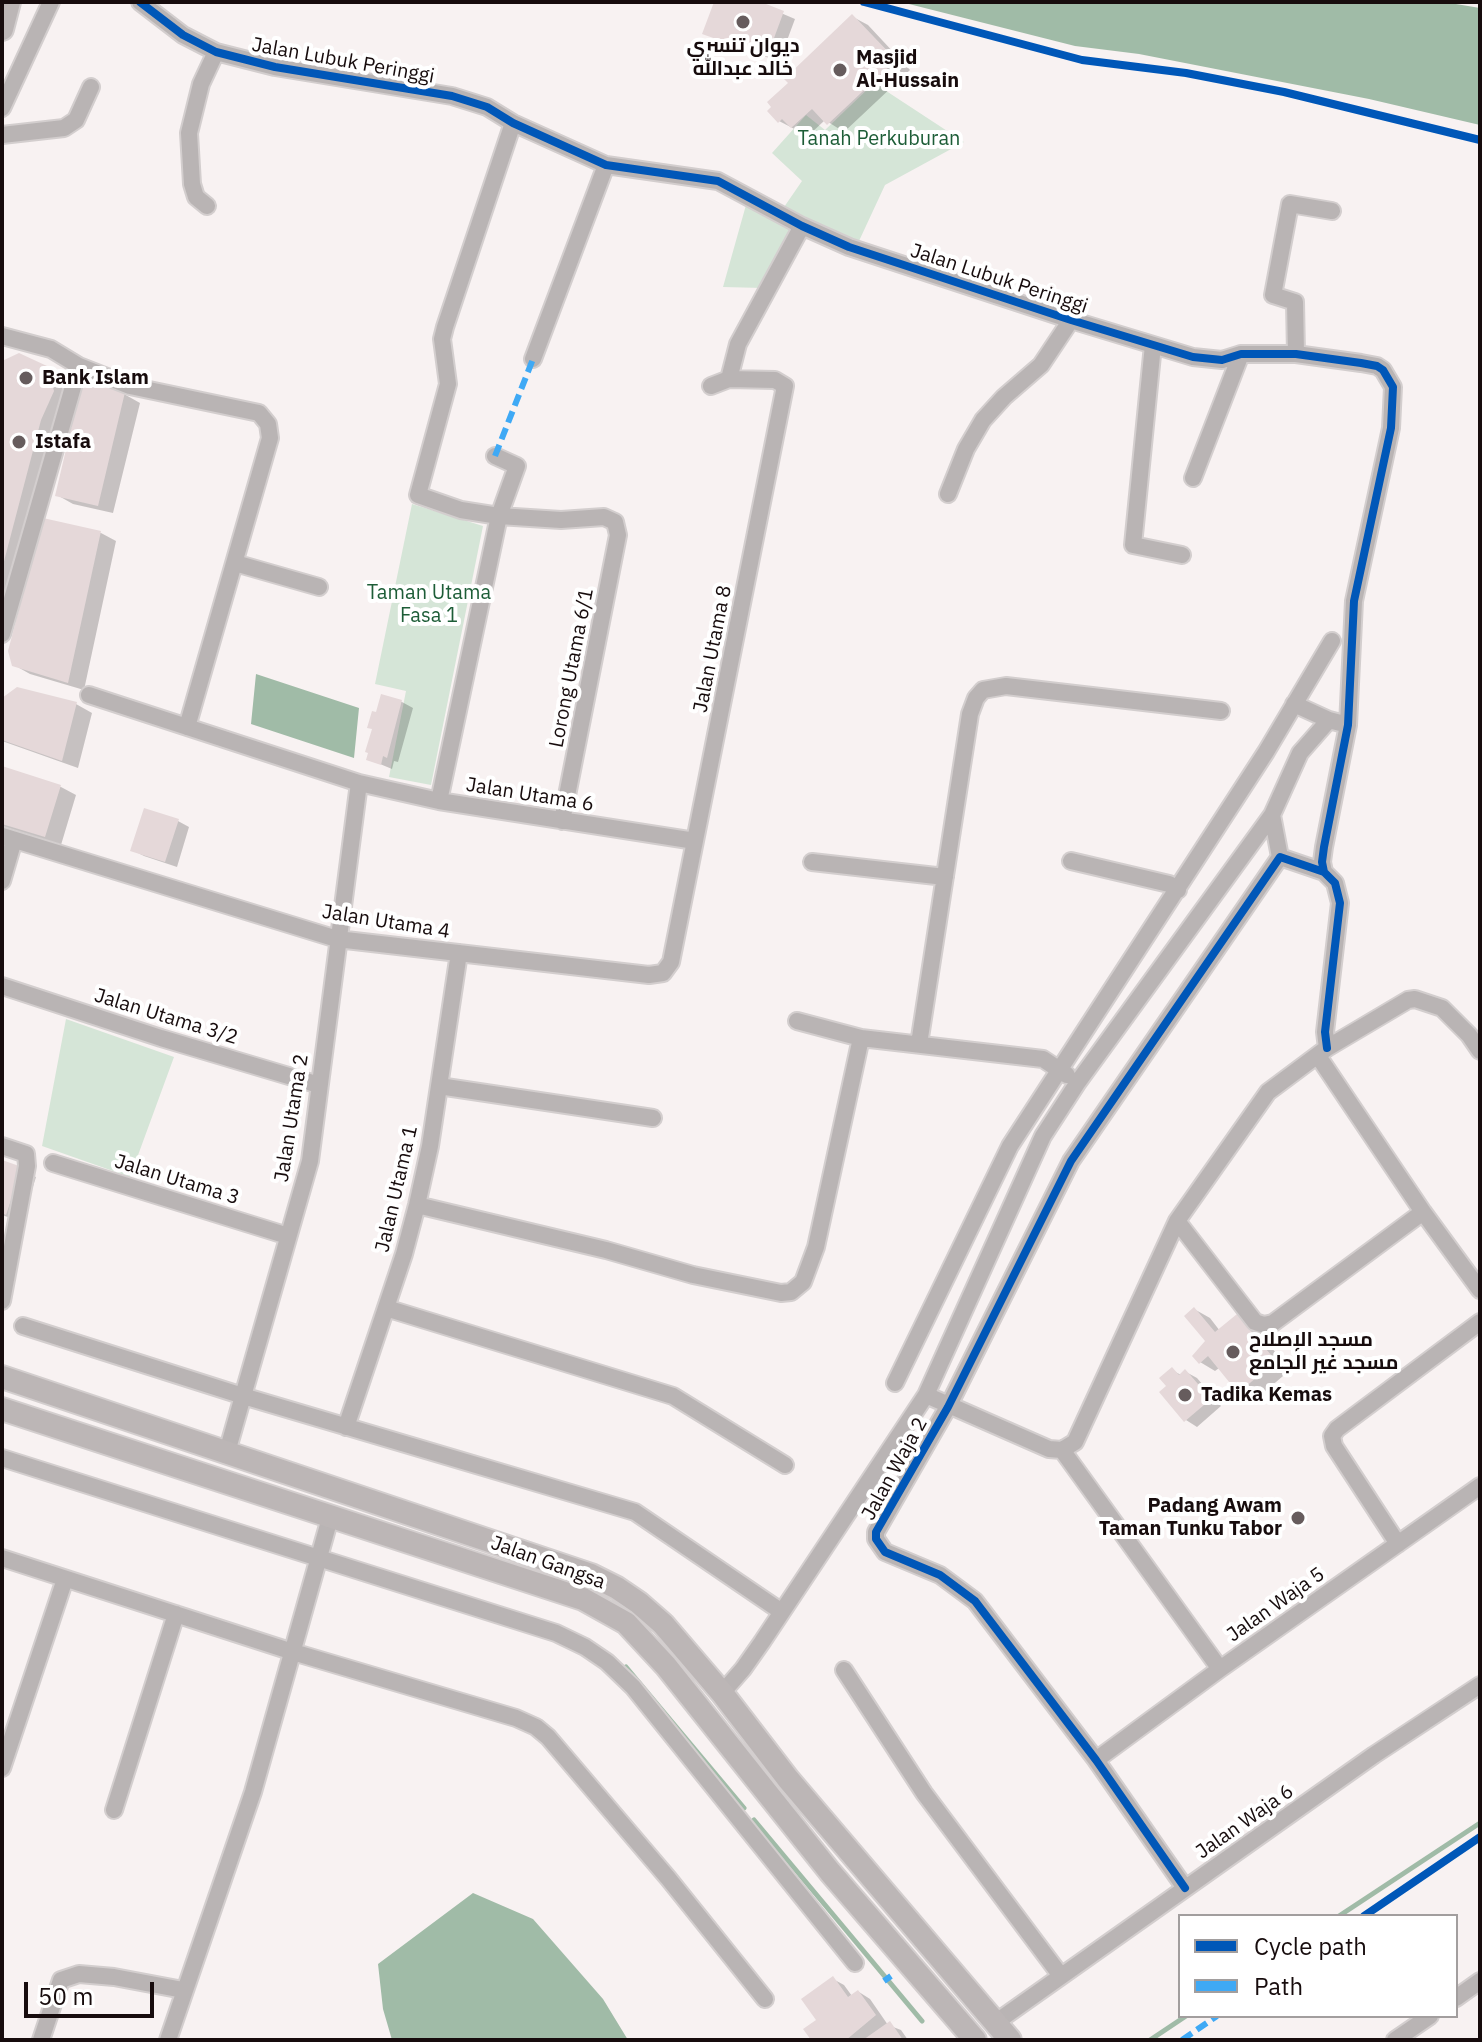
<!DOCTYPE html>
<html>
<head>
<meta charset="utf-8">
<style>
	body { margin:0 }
	#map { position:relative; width:1482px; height:2042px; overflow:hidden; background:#f8f2f2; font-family:"IBM Plex Sans",sans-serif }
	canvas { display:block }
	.frame { position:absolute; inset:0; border:4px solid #170c0d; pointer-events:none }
	.legend { position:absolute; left:1178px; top:1914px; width:280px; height:104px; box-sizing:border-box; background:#fff; border:2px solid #a29e9e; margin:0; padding:10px 14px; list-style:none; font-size:24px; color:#170c0d }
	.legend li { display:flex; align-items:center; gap:16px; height:40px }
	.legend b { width:40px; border:2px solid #a29e9e }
	.scale { position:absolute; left:24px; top:1982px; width:130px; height:36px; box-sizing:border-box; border:4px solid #170c0d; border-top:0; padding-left:10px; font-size:24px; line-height:28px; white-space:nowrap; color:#170c0d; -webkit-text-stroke:6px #fff; paint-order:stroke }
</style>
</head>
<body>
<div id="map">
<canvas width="1482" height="2042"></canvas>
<div class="frame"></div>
<ul class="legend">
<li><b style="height:10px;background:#0057b8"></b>Cycle path</li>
<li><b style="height:10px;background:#3fa9f5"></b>Path</li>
</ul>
<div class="scale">50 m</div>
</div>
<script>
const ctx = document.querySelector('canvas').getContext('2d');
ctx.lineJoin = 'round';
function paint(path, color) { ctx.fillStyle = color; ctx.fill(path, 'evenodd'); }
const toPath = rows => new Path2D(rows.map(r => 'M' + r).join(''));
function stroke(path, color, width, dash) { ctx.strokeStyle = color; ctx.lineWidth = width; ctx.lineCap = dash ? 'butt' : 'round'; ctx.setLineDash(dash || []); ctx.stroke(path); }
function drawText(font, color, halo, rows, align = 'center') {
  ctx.font = font + ' "IBM Plex Sans",Cairo,sans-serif'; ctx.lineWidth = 8; ctx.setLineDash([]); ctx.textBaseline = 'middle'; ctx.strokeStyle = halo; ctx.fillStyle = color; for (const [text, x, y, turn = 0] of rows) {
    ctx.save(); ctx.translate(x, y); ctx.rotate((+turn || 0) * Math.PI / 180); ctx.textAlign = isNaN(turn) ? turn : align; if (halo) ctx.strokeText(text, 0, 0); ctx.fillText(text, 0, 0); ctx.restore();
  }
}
paint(toPath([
	[874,83,964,142,885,185,859,241,782,210,802,181,772,153,806,115,825,130],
	[746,205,798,230,763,288,723,287],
	[412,504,483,526,431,785,389,777,406,691,375,684],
	[66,1019,174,1057,130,1177,42,1146]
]), '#d5e5d7');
paint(toPath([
	[901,2,1444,2,1480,8,1480,125,1369,99,1139,54,1075,46],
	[256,674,359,708,354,758,251,724],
	[473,1893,533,1919,603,1999,628,2040,392,2040,383,2009,378,1964]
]), '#a0bba7');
paint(toPath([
	[716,2,755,2,795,19,779,62,705,33],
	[853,17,868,25,910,70,844,132,825,120,808,136,779,121],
	[4,362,46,368,58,375,65,398,52,427,7,596,2,594],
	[124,394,140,403,113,513,73,504,57,495],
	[44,520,101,533,116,541,84,690,30,674,14,665],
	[382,697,402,702,413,708,398,762,394,761,392,769,368,759],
	[2,700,76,704,92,713,78,768,2,741],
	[2,768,61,787,76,795,61,845,2,826],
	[178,821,189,827,177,867,144,856,132,850],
	[2,1162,36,1177,22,1222,2,1215],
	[1194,1309,1210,1318,1220,1331,1237,1316,1253,1325,1290,1370,1255,1400,1239,1391,1219,1368,1215,1371,1200,1362,1208,1341],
	[1172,1370,1181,1375,1186,1372,1197,1378,1221,1406,1197,1427,1186,1420,1169,1386],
	[833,1979,844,1985,852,1996,859,1992,870,1999,888,2025,901,2030,908,2040,813,2040]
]), '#0003');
stroke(toPath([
	[626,1667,744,1808],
	[754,1820,922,2021],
	[1339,1916,1480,1823],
	[1150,2040,1186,2016]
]), '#a0bba7', 5);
paint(toPath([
	[714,2,761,2,784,11,767,57,702,34],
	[852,14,896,60,827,125,812,109,791,128,782,119,778,123,767,111,771,107,767,102,788,83,784,79],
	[19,353,47,366,54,391,41,420,3,565,2,361],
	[82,382,125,392,98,506,55,496],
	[43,518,101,531,68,683,12,666,8,651],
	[17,687,77,702,62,761,2,740,2,698],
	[381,694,402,700,387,758,383,756,381,765,366,760,368,753,365,752,372,729,367,728,372,711,376,712],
	[2,766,61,785,45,837,2,824],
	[144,808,179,819,165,862,130,851],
	[2,1160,22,1167,6,1215,2,1213],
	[1194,1307,1215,1332,1237,1314,1276,1361,1238,1393,1208,1356,1199,1364,1192,1356,1205,1341,1184,1316],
	[1172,1367,1179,1375,1185,1369,1211,1399,1184,1422,1159,1392,1166,1386,1159,1378],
	[833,1976,848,1997,858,1990,876,2015,846,2040,811,2040,803,2029,816,2020,801,1999],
	[890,2021,903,2040,863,2040]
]), '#e5d8d9');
const minor = toPath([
	[140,2,183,35,216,52,275,67,452,96,487,107,513,123,606,165,718,181,802,226,849,247,1071,320,1193,357,1222,360,1241,354,1296,354,1361,363,1377,366,1383,370,1393,387,1391,428,1354,601,1348,725,1324,847,1322,862,1324,872],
	[2,108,51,2],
	[513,123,445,327,442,339,448,384,418,495,461,510,499,516,561,520,604,517,615,522,618,535,562,821],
	[2,135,64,128,76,120,91,87],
	[207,206,196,197,192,184,189,133,201,84,216,52],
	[2,336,51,349,79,366,130,386,259,413,268,424,270,438,187,727],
	[1153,345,1133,545,1182,555],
	[1296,354,1295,302,1273,295,1290,204,1332,211],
	[533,359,606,165],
	[729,379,738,344,802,226],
	[1193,478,1241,354],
	[948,494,966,449,983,420,1004,397,1041,365,1071,320],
	[235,563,319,587],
	[2,634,79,366],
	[89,695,359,783,439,801,695,841],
	[1294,704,1329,720],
	[439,801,499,516,517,466,495,456],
	[1272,815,1280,857],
	[2,836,337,939,649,975,663,973,671,962,785,386,775,380,729,379,711,386],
	[1071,861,1169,884,1178,890],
	[812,862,945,877],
	[2,881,14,840],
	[2,986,161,1038,319,1085],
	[797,1021,861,1038,1043,1059,1067,1075],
	[919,1044,970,714,976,698,983,690,1006,686,1221,711],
	[1318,1056,1423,1212,1480,1290],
	[439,1086,653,1118],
	[2,1146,26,1154,27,1166,2,1301],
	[53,1163,288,1236],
	[417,1205,606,1250,693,1275,781,1293,791,1292,803,1282,816,1247,861,1038],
	[1177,1221,1255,1322,1264,1325,1273,1323,1423,1212],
	[386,1308,673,1396,785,1465],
	[23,1326,243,1396,635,1512,782,1612],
	[895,1383,1010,1146,1266,752,1332,641],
	[926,1395,1049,1449,1062,1450],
	[346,1427,404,1254,417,1205,430,1146,459,953],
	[1062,1450,1075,1442,1177,1221,1268,1092,1327,1048,1408,1000,1415,999,1442,1008,1469,1035,1480,1051],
	[1062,1450,1220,1669],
	[227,1452,310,1161,359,783],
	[2,1458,556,1633,585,1647,607,1662,633,1687,855,1963],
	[1398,1544,1334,1446,1332,1436,1337,1429,1480,1322],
	[2,1558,293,1652,516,1718,536,1727,548,1737,668,1878,765,1999],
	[844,1670,924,1793,1061,1976],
	[722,1693,743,1669,762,1642,926,1395,1043,1136,1078,1082,1272,815,1300,753,1329,720,1348,725],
	[1096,1760,1220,1669,1480,1486],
	[2,1768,65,1579],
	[114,1810,176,1614],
	[1185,1888,1096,1760,975,1601,940,1575,885,1552,876,1539,876,1532,948,1407,1071,1161,1280,857,1324,872,1335,883,1340,903,1325,1032,1327,1048],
	[1456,1998,1480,1981],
	[995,2023,1374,1755,1480,1685],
	[41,2040,61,1980,79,1974,114,1977,183,1990],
	[168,2040,253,1792,330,1518],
	[1395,2040,1430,2016]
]);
const major = toPath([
	[2,29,9,2],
	[2,1377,591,1575,617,1588,639,1603,663,1624,722,1693,788,1779,1010,2040],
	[2,1409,583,1599,626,1623,666,1666,830,1872,975,2040]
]);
stroke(minor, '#d3cece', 20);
stroke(major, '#d3cece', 26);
stroke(minor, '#b9b4b4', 16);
stroke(major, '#bcb6b6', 22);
stroke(toPath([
	[495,456,533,359],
	[884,1981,891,1976],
	[1182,2040,1217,2016]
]), '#3fa9f5', 6, [12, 6]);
stroke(toPath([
	[140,2,183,35,216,52,275,67,452,96,487,107,513,123,606,165,718,181,802,226,849,247,1071,320,1193,357,1222,360,1241,354,1296,354,1361,363,1377,366,1383,370,1393,387,1391,428,1354,601,1348,725,1324,847,1322,862,1324,872],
	[864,2,1082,60,1186,73,1284,92,1480,140],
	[1185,1888,1096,1760,975,1601,940,1575,885,1552,876,1539,876,1532,948,1407,1071,1161,1280,857,1324,872,1335,883,1340,903,1325,1032,1327,1048],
	[1364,1916,1480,1837]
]), '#0057b8', 8);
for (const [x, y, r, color] of [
	[743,22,8,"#665c5d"],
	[840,70,8,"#665c5d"],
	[26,378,8,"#665c5d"],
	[19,442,8,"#665c5d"],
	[1233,1352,8,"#665c5d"],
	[1185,1395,8,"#665c5d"],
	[1298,1518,8,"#665c5d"]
]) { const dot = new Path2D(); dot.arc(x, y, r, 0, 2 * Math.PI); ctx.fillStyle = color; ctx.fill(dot); stroke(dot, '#fff', 3); }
drawText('bold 20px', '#170c0d', '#fff', [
	["دیوان تنسري",743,46,"center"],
	["خالد عبدالله",743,69,"center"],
	["Masjid",856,58],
	["Al-Hussain",856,81],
	["Bank Islam",42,378],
	["Istafa",35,442],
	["مسجد الإصلاح",1249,1340],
	["مسجد غير الجامع",1249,1363],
	["Tadika Kemas",1201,1395],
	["Padang Awam",1282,1506,"right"],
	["Taman Tunku Tabor",1282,1529,"right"]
], 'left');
drawText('20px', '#170c0d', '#fff', [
	["Jalan Lubuk Peringgi",343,61,10],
	["Jalan Lubuk Peringgi",999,279,18],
	["Jalan Utama 8",713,649,-79],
	["Lorong Utama 6/1",572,668,-79],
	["Jalan Utama 6",530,795,9],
	["Jalan Utama 4",386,922,9],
	["Jalan Utama 3/2",166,1017,17],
	["Jalan Utama 2",292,1118,-81],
	["Jalan Utama 3",177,1180,17],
	["Jalan Utama 1",397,1189,-77],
	["Jalan Waja 2",895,1469,-61],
	["Jalan Gangsa",548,1563,20],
	["Jalan Waja 5",1276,1605,-35],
	["Jalan Waja 6",1245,1822,-35]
]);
drawText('20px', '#1d5d37', '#fff', [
	["Tanah Perkuburan",879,139],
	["Taman Utama",429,593],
	["Fasa 1",429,616]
]);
</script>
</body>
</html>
